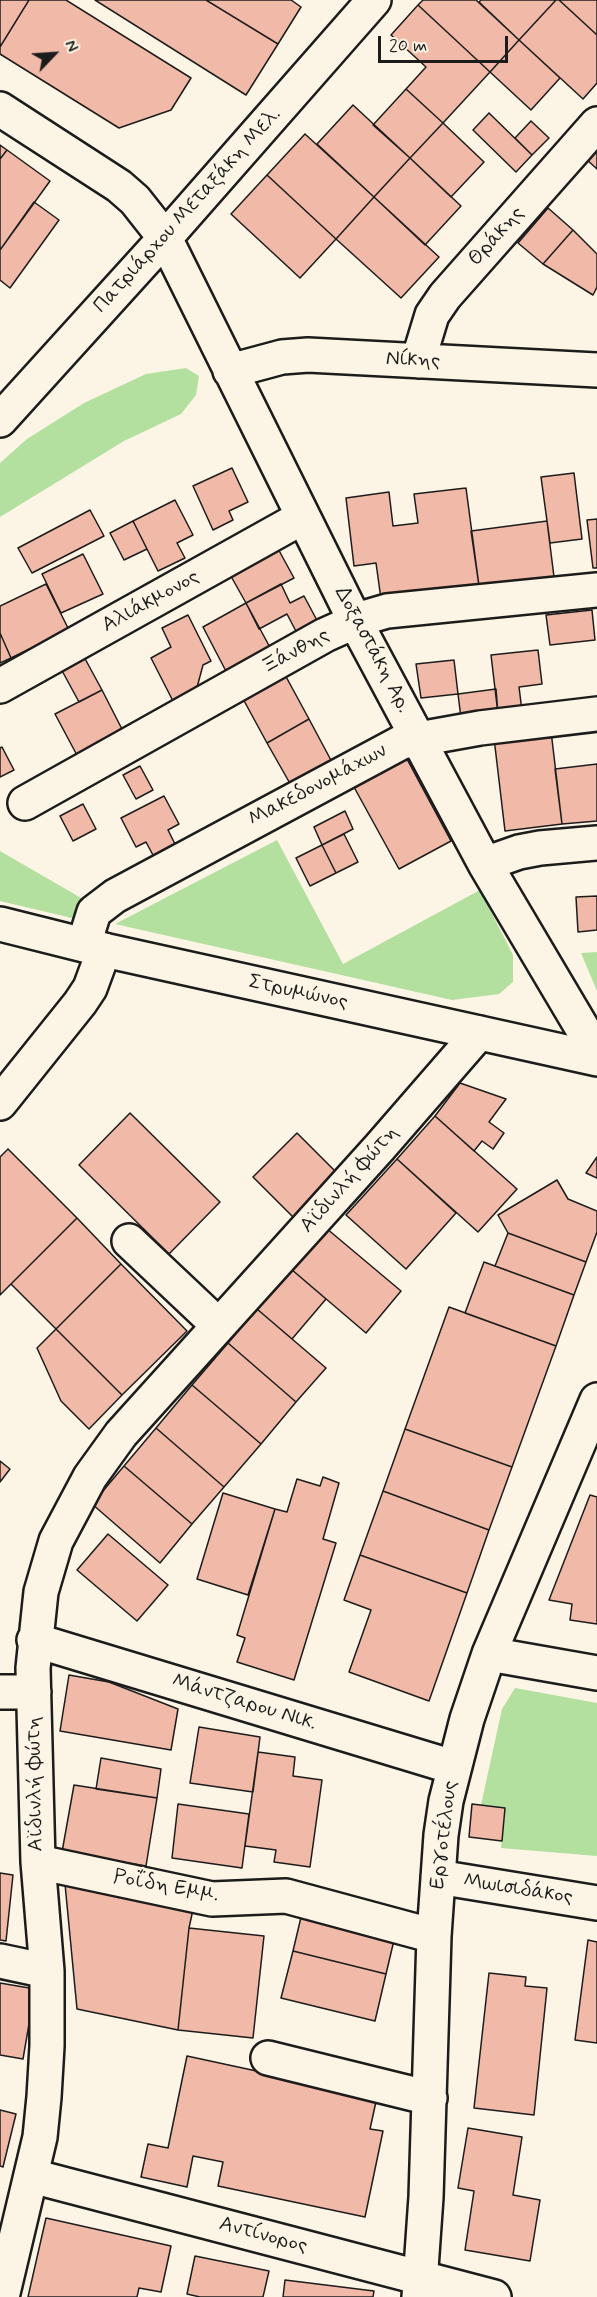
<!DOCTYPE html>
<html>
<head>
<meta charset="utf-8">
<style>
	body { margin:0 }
	#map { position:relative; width:597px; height:2297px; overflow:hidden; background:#fcf5e5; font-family:Mynerve,sans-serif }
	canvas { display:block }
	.north { position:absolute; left:24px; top:24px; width:60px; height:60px; -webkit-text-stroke:4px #fcf5e5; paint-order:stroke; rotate:65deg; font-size:16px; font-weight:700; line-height:24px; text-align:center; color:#1c1c1c }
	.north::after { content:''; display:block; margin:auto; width:21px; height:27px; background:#1c1c1c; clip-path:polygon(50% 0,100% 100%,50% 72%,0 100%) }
	.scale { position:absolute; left:378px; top:36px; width:130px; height:27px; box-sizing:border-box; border:3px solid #1c1c1c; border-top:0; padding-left:8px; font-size:18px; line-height:21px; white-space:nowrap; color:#1c1c1c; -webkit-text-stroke:4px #fcf5e5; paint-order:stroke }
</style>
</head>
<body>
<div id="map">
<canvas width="597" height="2297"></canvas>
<div class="north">N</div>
<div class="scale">20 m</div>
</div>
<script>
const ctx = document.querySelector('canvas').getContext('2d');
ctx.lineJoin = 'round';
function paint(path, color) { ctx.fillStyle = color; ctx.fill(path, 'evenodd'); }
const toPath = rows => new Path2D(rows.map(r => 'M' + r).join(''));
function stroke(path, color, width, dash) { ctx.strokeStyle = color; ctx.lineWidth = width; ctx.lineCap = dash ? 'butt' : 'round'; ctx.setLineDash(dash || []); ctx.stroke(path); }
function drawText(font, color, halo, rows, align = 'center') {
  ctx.font = font + ' Mynerve,sans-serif'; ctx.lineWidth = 4.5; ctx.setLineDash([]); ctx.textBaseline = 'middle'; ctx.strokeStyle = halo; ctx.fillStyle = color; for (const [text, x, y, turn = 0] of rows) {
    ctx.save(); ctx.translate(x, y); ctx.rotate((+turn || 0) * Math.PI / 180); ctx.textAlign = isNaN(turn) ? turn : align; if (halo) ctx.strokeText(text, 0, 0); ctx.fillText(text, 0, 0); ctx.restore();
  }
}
paint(toPath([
	[186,368,199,376,196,395,181,414,124,441,0,517,0,463,27,439,84,403,146,374],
	[277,840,343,964,480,890,513,955,513,982,499,994,452,1000,115,924],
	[0,851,83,899,76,919,0,901],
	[597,952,597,991,581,953],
	[515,1688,597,1703,597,1856,501,1848,505,1808,481,1805,502,1709]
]), '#b3e09f');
const building = toPath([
	[0,0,29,0,0,47,0,0],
	[29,0,66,0,191,78,171,110,119,128,0,54,0,47,29,0],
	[95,0,206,0,278,44,246,95,95,0],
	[206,0,291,0,301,7,278,44,206,0],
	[423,0,476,0,519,40,490,72,418,5,423,0],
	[481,0,556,0,519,40,479,2,481,0],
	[556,0,559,0,597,35,597,83,583,99,519,40,556,0],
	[559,0,597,0,597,35,559,0],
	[418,5,490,72,443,123,406,89,426,67,391,35,418,5],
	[519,40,560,78,531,110,490,72,519,40],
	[406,89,443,123,410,158,373,125,406,89],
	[353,105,410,158,374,197,317,144,353,105],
	[489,113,532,155,516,172,473,130,489,113],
	[531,121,549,138,532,155,515,138,531,121],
	[443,123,484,162,451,197,410,158,443,123],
	[305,134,374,197,336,239,267,175,305,134],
	[0,145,7,150,0,159,0,145],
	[597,147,597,169,586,159,597,147],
	[7,150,50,181,0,250,0,159,7,150],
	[410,158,461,206,425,245,374,197,410,158],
	[267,175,336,239,300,278,231,214,267,175],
	[374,197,439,257,401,298,336,239,374,197],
	[34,202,59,220,10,288,0,280,0,250,34,202],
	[548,208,573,230,543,264,518,243,548,208],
	[573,230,597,254,597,287,593,295,543,264,573,230],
	[232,468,248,502,229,511,233,520,213,530,193,486,232,468],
	[574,473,582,539,550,543,541,477,574,473],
	[466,488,479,586,381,599,376,563,354,566,346,498,389,492,393,526,418,523,414,494,466,488],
	[175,500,193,535,177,543,185,558,158,571,133,521,175,500],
	[90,510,104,536,32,573,18,548,90,510],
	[597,519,597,568,593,568,587,520,597,519],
	[133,521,147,549,124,560,110,533,133,521],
	[547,521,554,577,479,586,471,531,547,521],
	[276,545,294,578,246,603,228,571,276,545],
	[83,554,103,594,61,613,42,574,83,554],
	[46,584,69,630,11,658,0,633,0,606,46,584],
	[281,584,290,603,304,596,320,626,299,637,287,614,259,629,246,603,281,584],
	[246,603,273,653,229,677,203,627,246,603],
	[592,610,595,640,550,645,546,615,592,610],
	[188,615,211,661,203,665,195,695,175,705,151,658,171,647,162,628,188,615],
	[0,633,11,658,0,663,0,633],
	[538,650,542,684,519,687,522,711,498,714,491,655,538,650],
	[83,655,102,690,79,702,60,667,83,655],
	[454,660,458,694,421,698,416,664,454,660],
	[284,673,309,719,267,743,242,697,284,673],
	[496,689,498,714,461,718,458,694,496,689],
	[102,690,125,735,79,759,55,714,102,690],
	[309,719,333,764,292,787,267,743,309,719],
	[551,731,562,824,505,831,494,738,551,731],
	[2,747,14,770,0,777,0,748,2,747],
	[401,748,451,841,399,869,349,778,401,748],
	[597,764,597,821,562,824,555,769,597,764],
	[140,766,153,790,136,799,123,775,140,766],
	[164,796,179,824,168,830,176,846,154,857,146,842,136,847,121,818,164,796],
	[83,804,96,829,73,841,60,816,83,804],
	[345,811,353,829,322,845,314,827,345,811],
	[344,834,358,862,336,873,322,845,344,834],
	[322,845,336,873,310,886,296,858,322,845],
	[597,896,597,930,578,932,576,897,597,896],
	[460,1083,506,1099,489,1122,504,1133,493,1149,482,1141,474,1151,435,1116,460,1083],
	[130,1113,220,1202,169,1254,79,1165,130,1113],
	[435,1116,517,1189,478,1232,397,1159,435,1116],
	[297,1133,339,1175,295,1219,253,1177,297,1133],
	[8,1149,77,1218,0,1295,0,1157,8,1149],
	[597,1157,597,1178,586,1173,597,1157],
	[397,1159,456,1213,406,1269,346,1215,397,1159],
	[557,1180,568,1199,597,1211,597,1232,586,1262,508,1233,498,1215,557,1180],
	[77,1218,121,1264,56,1329,11,1284,77,1218],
	[326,1228,401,1291,366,1333,291,1269,326,1228],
	[508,1233,586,1262,574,1295,495,1266,508,1233],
	[484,1262,574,1295,556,1346,465,1313,484,1262],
	[121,1264,187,1331,122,1395,56,1329,121,1264],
	[291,1269,326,1299,292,1339,257,1309,291,1269],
	[449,1307,556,1346,512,1467,405,1429,449,1307],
	[257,1309,326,1368,296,1402,228,1343,257,1309],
	[56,1329,122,1395,89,1429,61,1401,37,1348,56,1329],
	[228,1343,296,1402,261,1444,192,1385,228,1343],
	[192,1385,261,1444,224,1487,156,1428,192,1385],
	[156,1428,224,1487,192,1524,124,1466,156,1428],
	[405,1429,512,1467,489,1530,383,1491,405,1429],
	[0,1461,10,1469,0,1482,0,1461],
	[124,1466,192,1524,160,1563,92,1504,124,1466],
	[323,1477,339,1483,323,1539,336,1543,294,1680,237,1662,245,1638,237,1635,275,1509,287,1512,297,1479,320,1486,323,1477],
	[383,1491,489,1530,467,1593,360,1555,383,1491],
	[223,1493,275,1509,248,1595,197,1579,223,1493],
	[590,1495,597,1497,597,1624,570,1620,572,1604,549,1600,590,1495],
	[108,1534,168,1585,137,1621,77,1570,108,1534],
	[360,1555,467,1593,429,1701,349,1672,371,1610,344,1600,360,1555],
	[69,1675,109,1682,178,1709,171,1750,60,1731,69,1675],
	[199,1727,260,1737,253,1792,190,1783,199,1727],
	[258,1752,295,1757,293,1776,322,1780,310,1867,274,1862,276,1850,245,1846,258,1752],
	[101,1758,161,1769,157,1798,96,1789,101,1758],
	[74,1785,157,1798,146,1866,62,1852,74,1785],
	[178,1804,249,1814,242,1868,172,1858,178,1804],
	[472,1804,505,1808,502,1841,469,1837,472,1804],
	[0,1873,13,1875,6,1941,0,1940,0,1873],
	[65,1884,194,1905,189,1928,178,2030,77,2009,65,1884],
	[302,1913,395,1936,386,1974,293,1951,302,1913],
	[189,1928,264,1936,253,2038,178,2030,189,1928],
	[588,1940,597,1942,597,2043,575,2040,588,1940],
	[293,1951,386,1974,375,2021,281,1998,293,1951],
	[489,1973,526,1977,525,1986,547,1988,534,2115,474,2108,489,1973],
	[0,1983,35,1989,23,2059,0,2055,0,1983],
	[187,2056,377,2097,370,2129,383,2131,365,2217,218,2186,223,2162,193,2156,187,2187,141,2177,148,2144,168,2148,187,2056],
	[0,2110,16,2114,3,2167,0,2166,0,2110],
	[468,2128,522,2137,513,2195,540,2200,530,2261,465,2250,474,2191,458,2188,468,2128],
	[46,2218,171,2246,161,2292,139,2288,137,2297,28,2297,46,2218],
	[195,2256,269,2271,263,2297,200,2297,187,2294,195,2256],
	[285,2280,374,2291,373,2297,283,2297,285,2280]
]);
paint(building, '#f1b9a7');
stroke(building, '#1c1c1c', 1.5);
const minor = toPath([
	[0,109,119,186,135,200,165,238,355,621,485,864,597,1053],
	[418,361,432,315,445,296,597,124],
	[230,371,282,357,308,355,597,370],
	[0,420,165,238,374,0],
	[0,686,303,517],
	[25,803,325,635,363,618,387,611,597,590],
	[485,864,519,852,540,848,597,843],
	[86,945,89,928,94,912,115,896,402,742,480,728,597,714],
	[0,1103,80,1003,90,988,104,950],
	[129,1241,218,1325],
	[34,1640,453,1767],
	[489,1654,597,1673],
	[0,1692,34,1692],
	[38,1862,212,1899,286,1896,434,1936],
	[438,1877,597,1903],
	[0,1961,47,1971],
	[268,2058,430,2098],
	[32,2176,494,2297],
	[2,2297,40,2137,44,2097,47,2046,47,1971,38,1862,33,1668,41,1592,56,1541,90,1477,121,1434,380,1147,479,1033],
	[419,2297,426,2197,434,1936,441,1835,446,1801,467,1719,489,1654,597,1400]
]);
const tertiary = toPath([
	[0,924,104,950,597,1059]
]);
stroke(minor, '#1c1c1c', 38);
stroke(tertiary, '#1c1c1c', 38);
stroke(minor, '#fcf5e5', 33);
stroke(tertiary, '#fcf5e5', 33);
drawText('21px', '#1c1c1c', '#fcf5e5', [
	["Πατριάρχου Μεταξάκη Μελ.",188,211,-48],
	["Θράκης",497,237,-48],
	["Νίκης",413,361,3],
	["Αλιάκμονος",151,602,-29],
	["Δοξαστάκη Αρ.",372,650,62],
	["Ξάνθης",296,652,-29],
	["Μακεδονομάχων",318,786,-28],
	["Στρυμώνος",298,993,12],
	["Αϊδινλή Φώτη",350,1180,-48],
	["Μάντζαρου Νικ.",244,1703,17],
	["Αϊδινλή Φώτη",36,1784,-91],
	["Εργοτέλους",445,1835,-83],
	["Ροΐδη Εμμ.",166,1887,10],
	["Μωισιδάκος",518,1890,9],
	["Αντίνορος",263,2236,15]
]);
</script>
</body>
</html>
